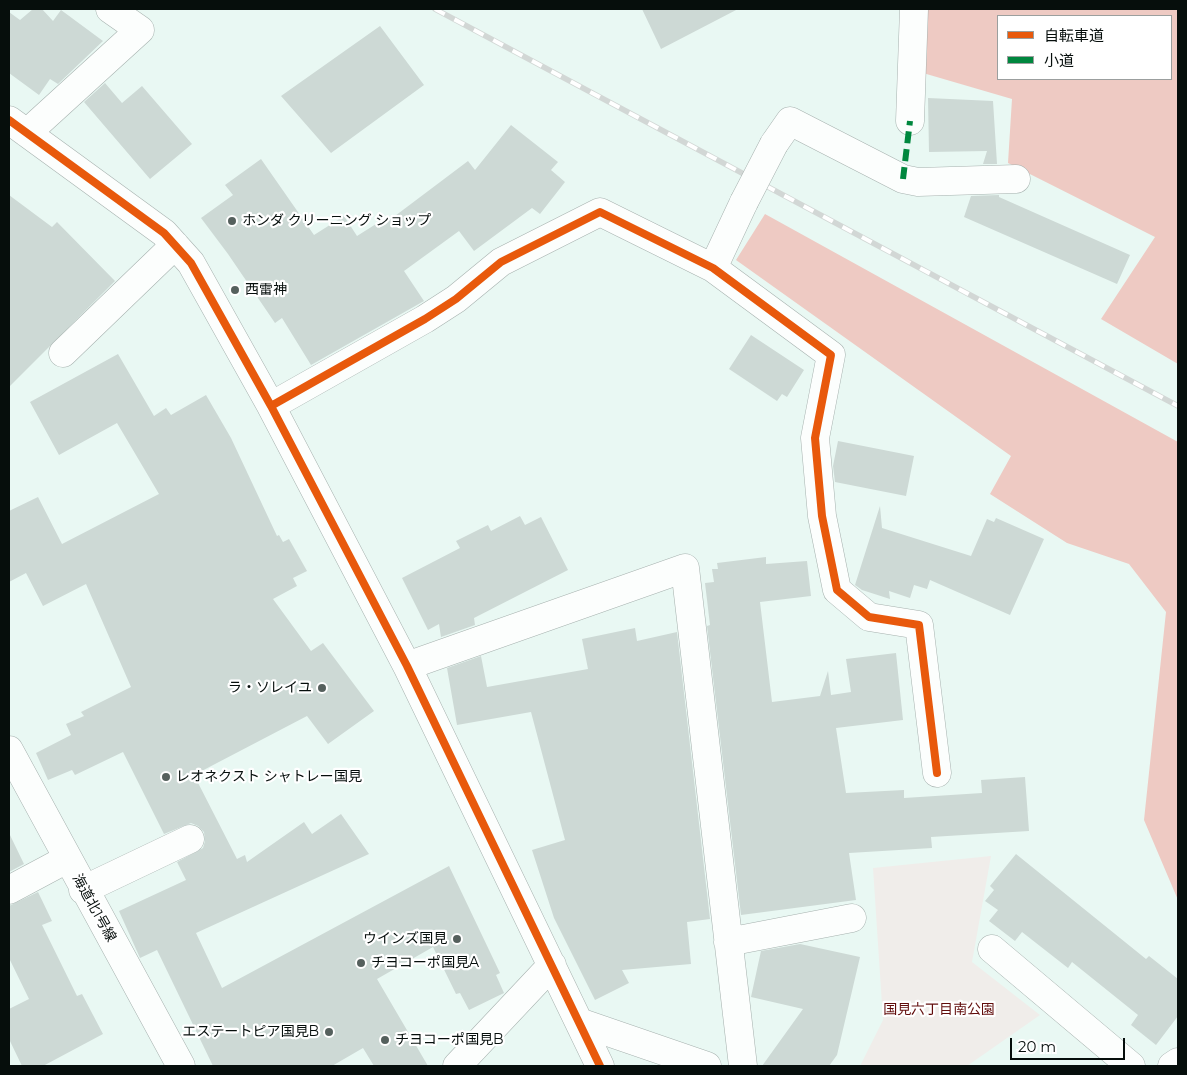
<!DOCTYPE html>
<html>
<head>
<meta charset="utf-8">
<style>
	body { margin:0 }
	#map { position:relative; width:1187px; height:1075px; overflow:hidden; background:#e9f8f3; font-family:Montserrat,"Noto Sans JP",sans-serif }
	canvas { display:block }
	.frame { position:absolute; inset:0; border:10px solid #060e0c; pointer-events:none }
	.legend { position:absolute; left:997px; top:15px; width:175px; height:65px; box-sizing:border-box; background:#fff; border:1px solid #9b9f9e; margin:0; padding:6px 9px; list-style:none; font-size:15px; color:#060e0c }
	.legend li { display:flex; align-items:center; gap:10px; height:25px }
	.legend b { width:25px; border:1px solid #9b9f9e }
	.scale { position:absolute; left:1010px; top:1038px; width:115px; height:22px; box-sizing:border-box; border:2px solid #060e0c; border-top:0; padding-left:6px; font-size:15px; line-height:18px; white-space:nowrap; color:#060e0c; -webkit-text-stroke:4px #fff; paint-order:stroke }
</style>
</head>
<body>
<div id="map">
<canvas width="1187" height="1075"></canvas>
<div class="frame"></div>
<ul class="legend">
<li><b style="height:6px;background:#e8590c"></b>自転車道</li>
<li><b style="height:6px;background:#00873e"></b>小道</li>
</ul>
<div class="scale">20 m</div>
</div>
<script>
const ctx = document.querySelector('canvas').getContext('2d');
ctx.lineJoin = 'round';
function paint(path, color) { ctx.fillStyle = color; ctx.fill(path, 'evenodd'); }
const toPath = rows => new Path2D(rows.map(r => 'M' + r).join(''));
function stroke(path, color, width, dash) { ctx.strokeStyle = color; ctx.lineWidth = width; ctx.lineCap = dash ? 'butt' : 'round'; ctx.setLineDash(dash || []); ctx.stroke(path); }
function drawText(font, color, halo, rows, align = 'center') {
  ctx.font = font + ' Montserrat,"Noto Sans JP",sans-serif'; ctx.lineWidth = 4.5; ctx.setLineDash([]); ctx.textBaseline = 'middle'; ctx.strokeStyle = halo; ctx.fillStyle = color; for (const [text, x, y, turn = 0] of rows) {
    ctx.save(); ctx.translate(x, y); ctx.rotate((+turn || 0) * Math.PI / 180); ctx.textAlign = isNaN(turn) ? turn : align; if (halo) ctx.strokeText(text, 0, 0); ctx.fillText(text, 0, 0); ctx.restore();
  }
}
paint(toPath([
	[991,856,972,962,1040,1015,967,1066,860,1066,883,1020,873,868]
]), '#f0edea');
paint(toPath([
	[924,9,1178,9,1178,364,1101,319,1155,237,1008,163,1012,99,923,73],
	[998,16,1171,16,1171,79,998,79],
	[765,214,1178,442,1178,900,1144,820,1166,612,1129,564,1067,543,990,494,1011,456,736,260]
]), '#eecac3');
paint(toPath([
	[33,9,42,9,53,21,61,10,103,41,58,84,50,79,39,95,9,73,9,12,20,20],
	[642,9,738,9,661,49],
	[380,26,424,85,331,153,281,96],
	[105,83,122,103,142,86,192,144,150,179,84,102],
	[928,98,993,101,997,164,983,164,987,151,929,152],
	[511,125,558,162,551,170,565,182,540,214,532,208,474,251,459,231,404,271,424,301,311,365,282,318,275,323,228,254,201,218,233,195,225,185,261,159,314,235,344,216,357,236,376,224,379,228,468,161,475,170],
	[9,195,52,227,57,222,115,281,9,387],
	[999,195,999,197,1130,255,1117,284,964,217,971,196],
	[751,335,804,370,787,397,782,394,777,401,729,369],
	[118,354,154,416,166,408,171,415,206,395,231,438,277,536,279,535,283,542,289,539,307,571,293,578,297,586,273,599,311,651,323,643,374,711,328,744,307,716,194,775,237,859,245,855,247,862,304,822,312,834,341,814,369,854,196,933,222,988,449,866,500,973,496,975,504,993,469,1010,460,993,456,994,433,947,377,979,428,1066,374,1066,363,1048,332,1066,213,1066,157,950,140,958,119,911,186,880,177,862,203,848,205,841,204,832,198,826,191,823,164,834,123,752,75,775,72,770,48,780,36,753,71,735,66,724,84,716,81,712,131,687,86,584,43,606,26,573,9,582,9,511,38,497,62,544,159,494,117,423,59,455,30,402],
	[838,441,914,456,906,496,835,482,833,466],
	[880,506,882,528,971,556,987,519,994,522,996,518,1044,539,1010,615,930,580,927,589,914,585,910,598,889,591,890,599,862,590,855,585],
	[520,516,525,525,541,517,568,570,474,618,475,625,441,637,439,624,428,630,402,578,460,548,456,541,488,525,491,531],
	[766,557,766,564,807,561,811,596,760,602,772,702,820,696,828,671,831,695,851,692,846,659,896,653,903,720,836,728,846,793,904,790,904,798,982,793,981,780,1025,777,1029,831,931,837,932,848,849,853,856,900,741,915,707,626,710,625,705,583,714,582,712,569,718,569,717,563],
	[635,628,637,641,677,632,710,919,687,922,691,964,622,970,629,983,595,1000,554,918,532,850,565,840,531,712,457,725,447,668,481,656,487,687,588,669,582,639],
	[9,833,24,864,9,872],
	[1016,854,1146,959,1149,956,1178,979,1178,1016,1156,1045,1131,1025,1138,1015,1072,962,1068,968,1022,932,1015,941,989,921,998,910,985,901,994,890,990,886],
	[38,892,52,921,42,925,77,996,82,994,103,1034,43,1066,22,1066,9,1039,9,1009,29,999,9,958,9,906],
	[800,944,860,957,837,1055,829,1066,762,1066,803,1009,751,997,761,951]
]), '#cdd9d5');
const minor = toPath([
	[9,120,164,233,191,263,271,406,407,666,600,1066],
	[910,121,914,9],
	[27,133,140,30,110,9],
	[774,144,790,121,903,179,918,182,1016,179],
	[713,268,744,202],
	[63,353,175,245],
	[271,406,425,319,456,299,501,262,600,212,713,268,831,355,815,438,822,516,837,590,869,617,919,625,937,773],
	[407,666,685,568,743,1066],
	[9,750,181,1066],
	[9,890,67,859],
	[83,890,190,839],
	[728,942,852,918],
	[992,949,1131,1066],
	[579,1022,707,1066],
	[457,1066,552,965],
	[1172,1066,1178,1062]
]);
stroke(minor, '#a6b1ae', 29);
stroke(minor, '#fcfefd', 28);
const rail = toPath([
	[435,9,1178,406]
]);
stroke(rail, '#d2d7d5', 5.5);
stroke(rail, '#fff', 4, [11]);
const minorBridge = toPath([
	[744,202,774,144]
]);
stroke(minorBridge, '#a6b1ae', 29, []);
stroke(minorBridge, '#fcfefd', 28);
stroke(toPath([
	[903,179,910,121]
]), '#00873e', 6, [12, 6]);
stroke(toPath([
	[9,120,164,233,191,263,271,406,407,666,600,1066],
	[271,406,425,319,456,299,501,262,600,212,713,268,831,355,815,438,822,516,837,590,869,617,919,625,937,773]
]), '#e8590c', 8);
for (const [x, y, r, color] of [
	[232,221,5,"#55605d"],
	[235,290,5,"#55605d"],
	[322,688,5,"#55605d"],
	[166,777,5,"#55605d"],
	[457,939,5,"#55605d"],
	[361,963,5,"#55605d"],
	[329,1032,5,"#55605d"],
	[385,1040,5,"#55605d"]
]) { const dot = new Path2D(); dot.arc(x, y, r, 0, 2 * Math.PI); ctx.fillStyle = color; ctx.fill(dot); stroke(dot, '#fff', 2); }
drawText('14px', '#060e0c', '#fff', [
	["ホンダ クリーニング ショップ",242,221],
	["西雷神",245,290],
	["ラ・ソレイユ",312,688,"right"],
	["レオネクスト シャトレー国見",176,777],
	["ウインズ国見",447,939,"right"],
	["チヨコーポ国見A",371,963],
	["エステートピア国見B",319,1032,"right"],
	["チヨコーポ国見B",395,1040]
], 'left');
drawText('14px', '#060e0c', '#fff', [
	["海道北1号線",94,908,61]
]);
drawText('14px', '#610c0b', '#fff', [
	["国見六丁目南公園",939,1010]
]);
</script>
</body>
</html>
